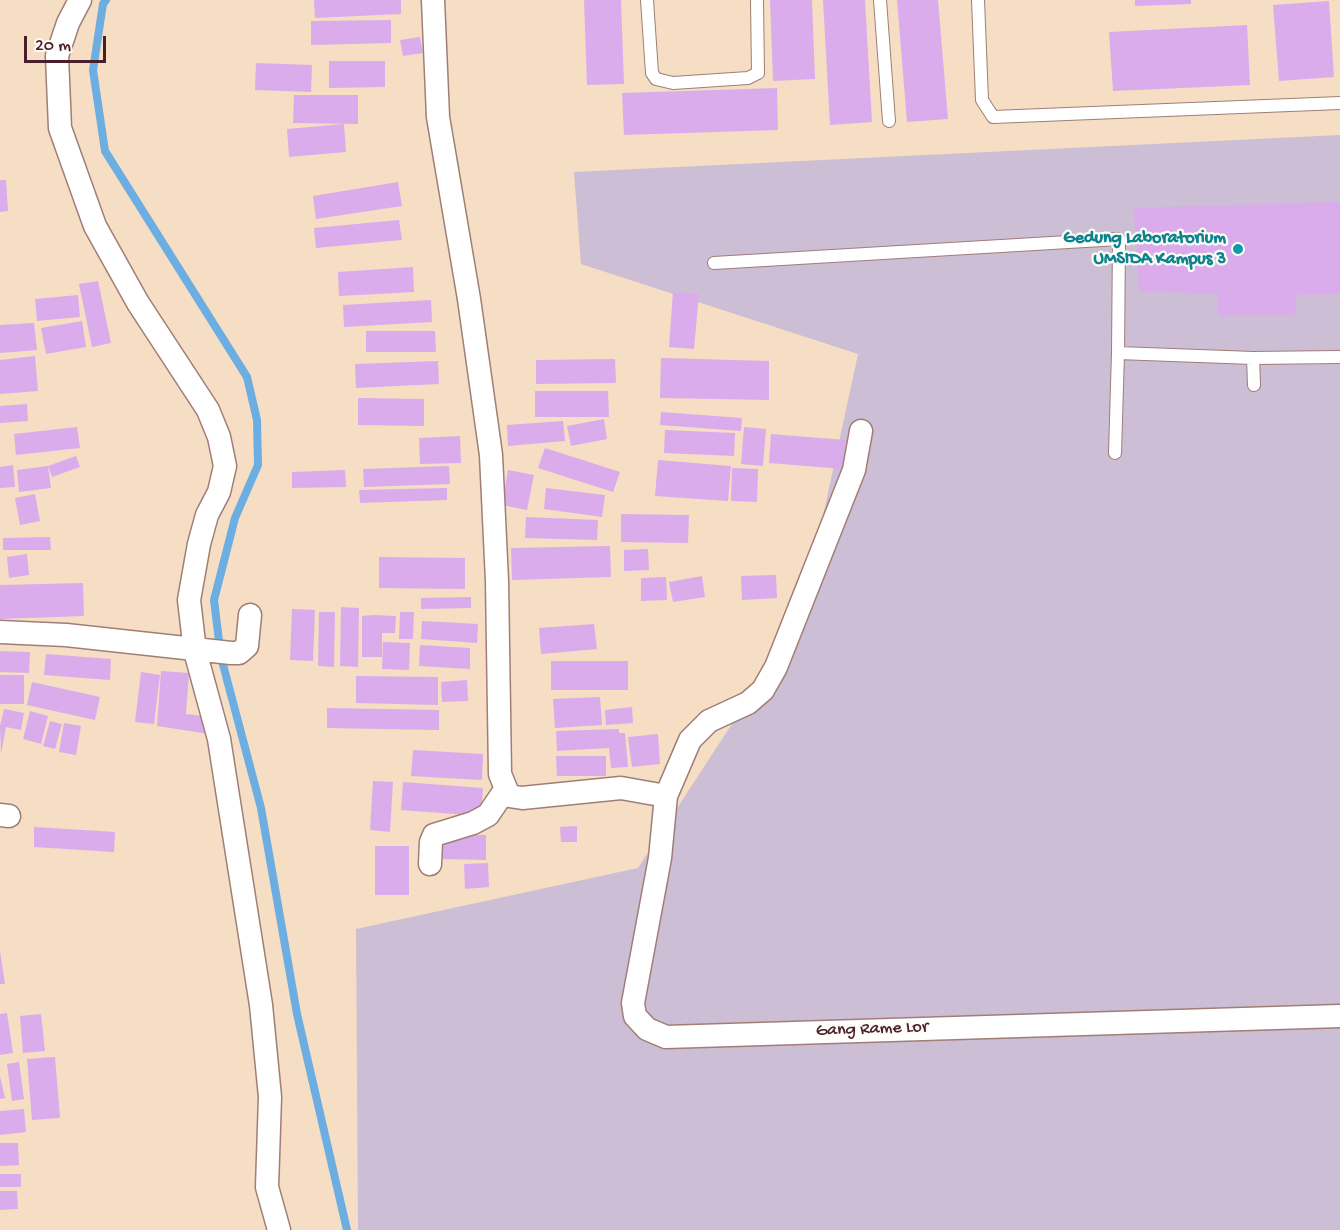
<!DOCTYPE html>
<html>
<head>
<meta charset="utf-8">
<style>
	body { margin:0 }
	#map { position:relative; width:1340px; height:1230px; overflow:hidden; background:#f5dec3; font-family:"Gochi Hand",sans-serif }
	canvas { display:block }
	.scale { position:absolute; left:24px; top:36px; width:82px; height:27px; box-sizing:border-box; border:3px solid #4a1f2b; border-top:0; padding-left:8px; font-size:18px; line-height:21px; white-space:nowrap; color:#4a1f2b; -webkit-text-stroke:4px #fdfcf7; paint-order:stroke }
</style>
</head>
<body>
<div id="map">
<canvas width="1340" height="1230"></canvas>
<div class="scale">20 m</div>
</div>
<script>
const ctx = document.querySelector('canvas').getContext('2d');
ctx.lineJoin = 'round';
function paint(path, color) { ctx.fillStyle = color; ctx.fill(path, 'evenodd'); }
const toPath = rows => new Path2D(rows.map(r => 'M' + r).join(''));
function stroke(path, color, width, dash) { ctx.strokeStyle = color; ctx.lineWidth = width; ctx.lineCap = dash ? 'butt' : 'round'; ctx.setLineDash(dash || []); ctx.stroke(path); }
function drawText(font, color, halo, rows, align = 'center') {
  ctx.font = font + ' "Gochi Hand",sans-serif'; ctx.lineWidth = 4.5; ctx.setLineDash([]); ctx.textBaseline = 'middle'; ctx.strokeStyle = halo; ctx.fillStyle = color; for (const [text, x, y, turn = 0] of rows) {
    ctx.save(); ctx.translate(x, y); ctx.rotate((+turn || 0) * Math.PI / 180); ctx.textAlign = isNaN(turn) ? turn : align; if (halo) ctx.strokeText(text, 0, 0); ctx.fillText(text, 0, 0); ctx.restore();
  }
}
paint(toPath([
	[1340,135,1340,1230,358,1230,356,929,638,868,801,618,858,354,581,264,574,172]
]), '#ccbed4');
stroke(toPath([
	[106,0,103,4,93,70,105,151,247,377,257,420,258,465,235,518,214,600,220,649],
	[221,657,261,808,297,1014,347,1230]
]), '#6caee1', 8);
paint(toPath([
	[314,0,401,0,401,14,315,18],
	[584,0,621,0,624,84,587,85],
	[770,0,812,0,815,79,773,81],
	[823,0,865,0,872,122,830,125],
	[897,0,938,0,948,119,907,122],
	[1135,0,1191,0,1191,4,1135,6],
	[1329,1,1334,77,1279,81,1273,5],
	[391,20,391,43,311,45,311,21],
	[1247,25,1250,85,1113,91,1109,32],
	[420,37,423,53,403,56,400,40],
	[329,61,385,61,385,87,329,88],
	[256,63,312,65,311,92,255,90],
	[777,88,778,130,624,135,622,93],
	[294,95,358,95,358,124,293,123],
	[344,124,346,152,289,157,287,129],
	[0,180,6,180,8,211,0,212],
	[398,182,402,206,316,219,313,196],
	[1340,202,1340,294,1296,295,1295,316,1218,316,1217,294,1139,291,1134,208],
	[399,220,402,240,316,248,314,228],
	[413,267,414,292,339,296,338,272],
	[98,281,111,343,92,347,79,284],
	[673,292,699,294,694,349,669,347],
	[78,295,80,317,37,321,35,299],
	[431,300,432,322,344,327,343,305],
	[82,321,86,347,46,354,41,328],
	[34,323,37,350,0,353,0,325],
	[366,331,435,331,436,352,366,352],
	[35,356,38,391,0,394,0,360],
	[661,358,769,361,769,400,660,398],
	[615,359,616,383,536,384,536,360],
	[438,361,439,384,356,388,355,364],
	[535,391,608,391,609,417,535,417],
	[358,398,424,399,424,426,358,425],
	[27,404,28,421,0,423,0,406],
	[661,412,742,418,741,431,660,425],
	[604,419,607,439,571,446,567,426],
	[563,421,565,441,508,446,507,425],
	[77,427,80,448,16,455,14,434],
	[744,427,766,429,763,466,741,464],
	[665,430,735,433,734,456,664,453],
	[771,434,845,440,843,469,769,463],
	[460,436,461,463,420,464,419,438],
	[545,448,620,472,613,492,538,468],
	[76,456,80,467,52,477,48,466],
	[658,460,731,466,728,501,655,496],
	[13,465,15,487,0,488,0,467],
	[48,466,51,488,19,492,17,470],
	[449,466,450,484,364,487,363,469],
	[732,468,758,469,757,502,731,501],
	[345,470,346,487,292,488,292,472],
	[508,470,534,475,527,510,502,505],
	[447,488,447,500,360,503,359,490],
	[546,488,605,495,602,517,544,509],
	[35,494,40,521,20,525,15,498],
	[621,514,689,515,688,543,621,542],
	[526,517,598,520,597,540,525,538],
	[50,537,51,550,3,550,3,538],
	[610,546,611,577,512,580,511,548],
	[648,549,649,570,624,571,624,550],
	[27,554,29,575,9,578,7,557],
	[379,557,465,558,465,589,379,588],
	[776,575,777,598,742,600,741,576],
	[702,576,705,597,673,602,669,582],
	[666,577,667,600,641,601,641,578],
	[83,583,84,616,0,619,0,585],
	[471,597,471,608,421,609,421,598],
	[341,607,359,608,358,667,340,666],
	[292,609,315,610,313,661,290,660],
	[319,612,335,612,334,667,318,666],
	[400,612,414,612,413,639,399,639],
	[373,615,396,616,395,633,382,633,382,657,362,657,362,616],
	[422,621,478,624,477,643,421,639],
	[594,624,597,649,541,654,539,628],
	[383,642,410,643,409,670,382,669],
	[420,645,470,648,470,669,419,666],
	[0,651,30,652,29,673,0,672],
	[46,654,111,659,110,680,44,675],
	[551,661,628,661,628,690,551,690],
	[161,671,189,673,186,714,211,717,209,734,157,726],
	[141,672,160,675,154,724,135,722],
	[0,675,24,675,24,704,0,704],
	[356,676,438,677,438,705,356,703],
	[467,680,468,701,442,702,441,682],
	[32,682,100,697,95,720,27,705],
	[600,697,602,725,555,728,553,699],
	[632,707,633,723,606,725,605,710],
	[327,708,439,710,439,730,327,728],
	[4,709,24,713,21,730,6,727,1,754,0,726],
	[30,711,48,716,41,744,23,739],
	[50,721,62,724,55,749,43,746],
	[64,723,81,726,76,755,59,752],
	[619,729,619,733,625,733,628,767,611,768,609,748,557,751,556,731],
	[658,734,660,764,632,767,628,737],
	[413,750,483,754,482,780,411,776],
	[556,756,606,756,606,776,557,776],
	[373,781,393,782,390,832,370,830],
	[403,782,483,788,481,816,401,810],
	[577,826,577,842,561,842,560,827],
	[34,827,115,832,114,852,34,847],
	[442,834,486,835,486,860,442,859],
	[375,846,409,846,409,895,375,895],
	[488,863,489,887,465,889,464,864],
	[0,951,5,984,0,984],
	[7,1013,13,1053,0,1055,0,1014],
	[41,1014,45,1051,23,1053,20,1016],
	[55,1057,60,1118,32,1120,27,1059],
	[19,1062,24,1099,12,1101,7,1064],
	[0,1076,5,1098,0,1099],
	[24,1109,26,1132,0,1135,0,1111],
	[0,1143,18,1143,19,1165,0,1166],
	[0,1174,21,1174,21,1187,0,1187],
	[0,1191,17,1191,18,1209,0,1210]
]), '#daacec');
const service = toPath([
	[647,0,652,73,656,79,673,83,748,78,758,73,757,0],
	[880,0,889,121],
	[978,0,982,100,993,117,1340,103],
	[714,263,1119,239,1118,353,1253,358],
	[1254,385,1253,358,1340,357],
	[1115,453,1118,353]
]);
const minor = toPath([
	[80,0,68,23,57,56,60,128,95,226,138,303,208,410,219,437,225,466,219,492,207,515,199,544,189,600,195,651,219,739,261,1005,270,1097,267,1187,279,1230],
	[433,0,438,117,469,299,491,455,497,581,500,774,509,796,522,798,621,788,666,796],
	[861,431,854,470,776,667,763,690,748,703,709,721,690,740,666,796,660,858,633,1003,635,1016,647,1029,666,1037,1340,1016],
	[0,632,66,635,231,653,239,653,247,646,250,615],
	[0,815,9,816],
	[430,864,431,842,434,835,473,823,488,815,505,790]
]);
stroke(service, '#a07e77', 14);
stroke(minor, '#a07e77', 25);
stroke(service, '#fff', 12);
stroke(minor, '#fff', 22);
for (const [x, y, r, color] of [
	[1238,249,6,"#0f9aa8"]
]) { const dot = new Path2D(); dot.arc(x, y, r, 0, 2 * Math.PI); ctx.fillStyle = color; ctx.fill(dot); stroke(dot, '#fdfcf7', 2); }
drawText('bold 18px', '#0d838f', '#fdfcf7', [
	["Gedung Laboratorium",1226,239],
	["UMSIDA Kampus 3",1226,260]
], 'right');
drawText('18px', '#4a1f2b', '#fdfcf7', [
	["Gang Rame Lor",872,1030,-2]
]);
</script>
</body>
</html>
